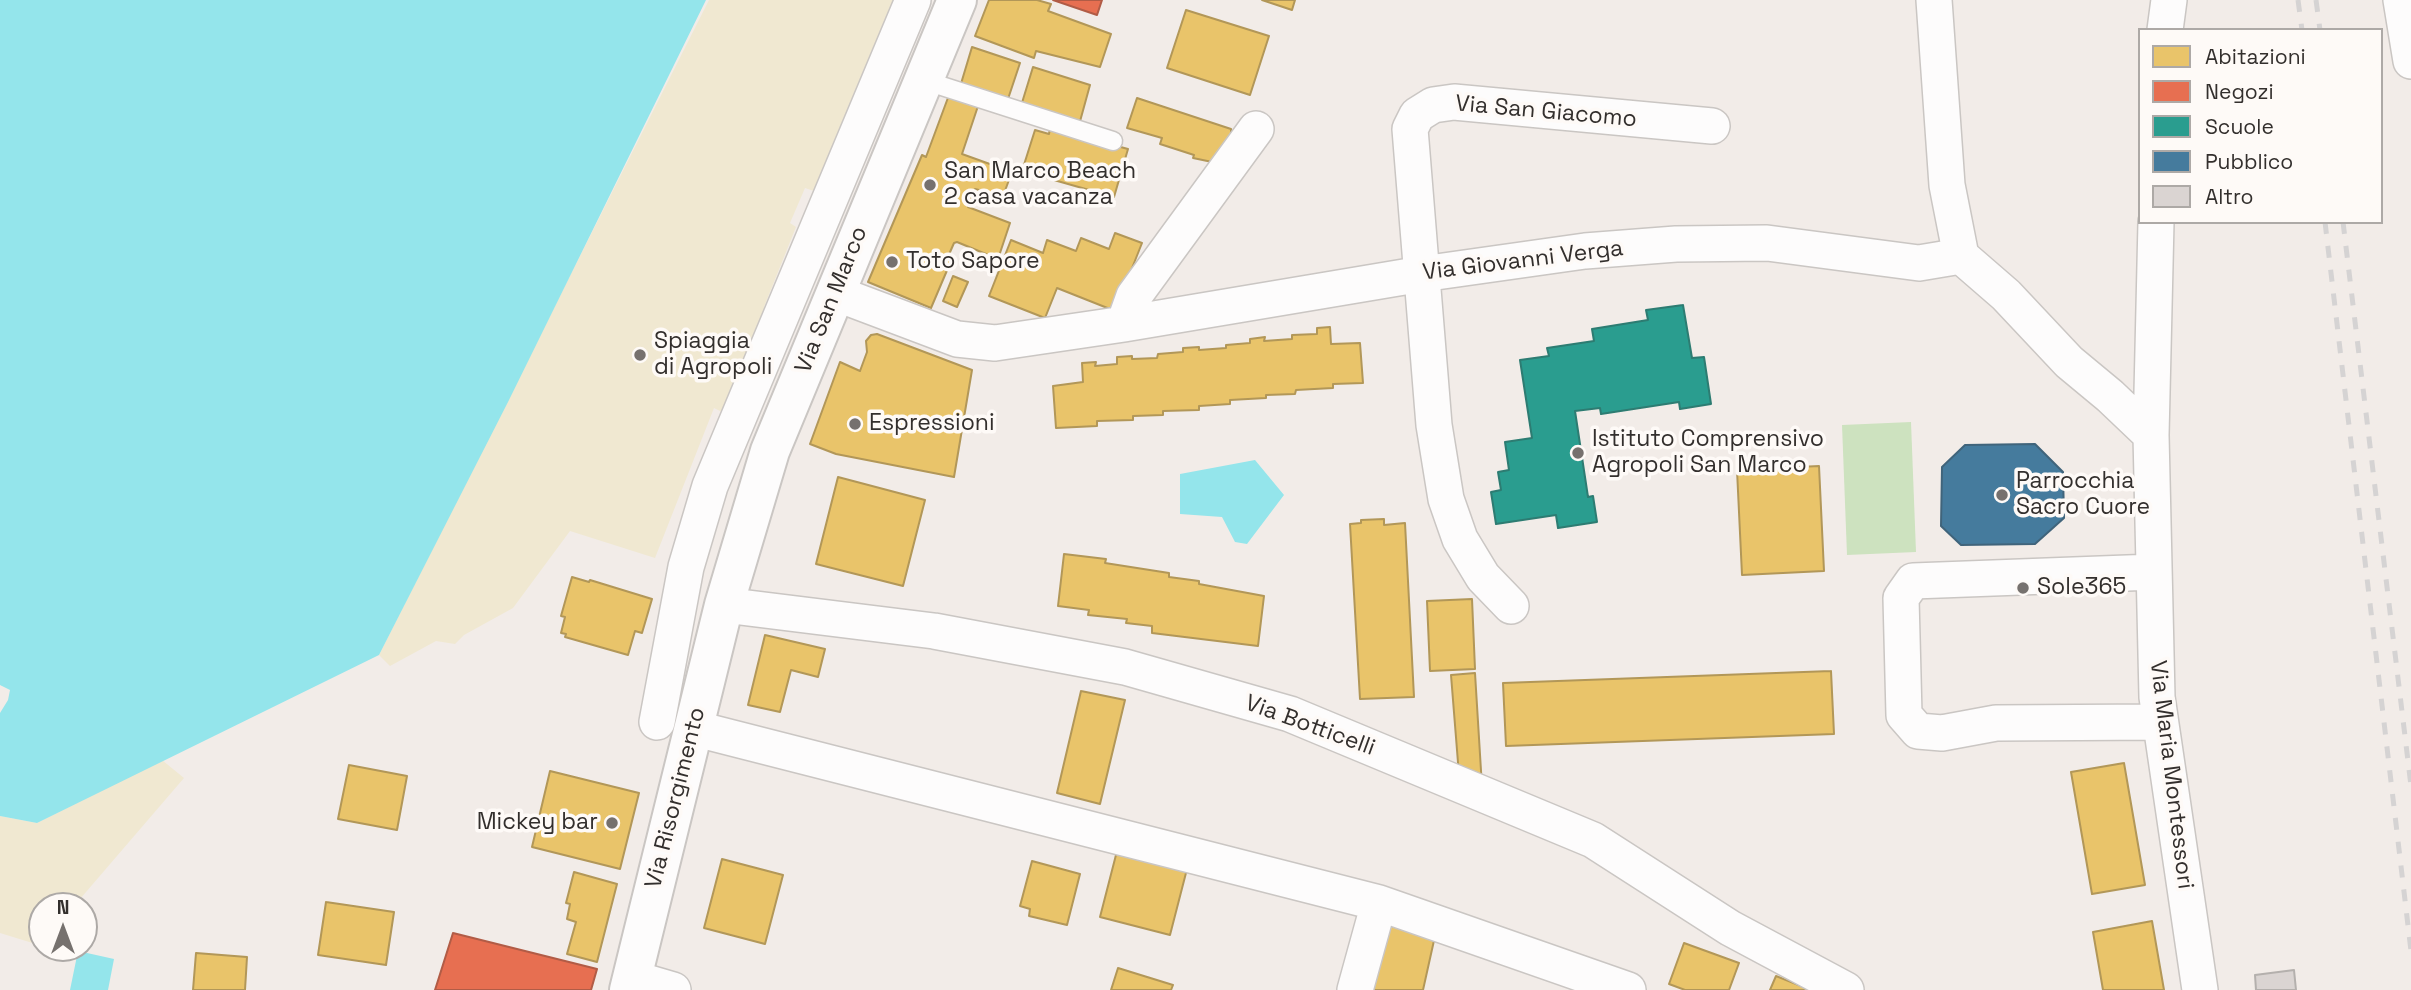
<!DOCTYPE html>
<html>
<head>
<meta charset="utf-8">
<style>
	body { margin:0 }
	#map { position:relative; width:2411px; height:990px; overflow:hidden; background:#f2ece8; font-family:"Space Grotesk",sans-serif }
	canvas { display:block }
	.legend { position:absolute; left:2138px; top:28px; width:245px; height:196px; box-sizing:border-box; background:#fefaf7; border:2px solid #ada9a6; margin:0; padding:9px 12px; list-style:none; font-size:21px; color:#332f2d }
	.legend li { display:flex; align-items:center; gap:14px; height:35px }
	.legend b { width:35px; border:2px solid #ada9a6 }
	.north { position:absolute; left:28px; top:892px; width:70px; height:70px; box-sizing:border-box; background:#fefaf7; border:2px solid #ada9a6; border-radius:50%; rotate:0deg; font-size:19px; font-weight:700; line-height:28px; text-align:center; color:#332f2d }
	.north::after { content:''; display:block; margin:auto; width:24px; height:32px; background:#76716e; clip-path:polygon(50% 0,100% 100%,50% 72%,0 100%) }
</style>
</head>
<body>
<div id="map">
<canvas width="2411" height="990"></canvas>
<ul class="legend">
<li><b style="height:19px;background:#e9c46a"></b>Abitazioni</li>
<li><b style="height:19px;background:#e76f51"></b>Negozi</li>
<li><b style="height:19px;background:#2a9d8f"></b>Scuole</li>
<li><b style="height:19px;background:#457b9d"></b>Pubblico</li>
<li><b style="height:19px;background:#dad4d2"></b>Altro</li>
</ul>
<div class="north">N</div>
</div>
<script>
const ctx = document.querySelector('canvas').getContext('2d');
ctx.lineJoin = 'round';
function paint(path, color) { ctx.fillStyle = color; ctx.fill(path, 'evenodd'); }
const toPath = rows => new Path2D(rows.map(r => 'M' + r).join(''));
function stroke(path, color, width, dash) { ctx.strokeStyle = color; ctx.lineWidth = width; ctx.lineCap = dash ? 'butt' : 'round'; ctx.setLineDash(dash || []); ctx.stroke(path); }
function drawText(font, color, halo, rows, align = 'center') {
  ctx.font = font + ' "Space Grotesk",sans-serif'; ctx.lineWidth = 7; ctx.setLineDash([]); ctx.textBaseline = 'middle'; ctx.strokeStyle = halo; ctx.fillStyle = color; for (const [text, x, y, turn = 0] of rows) {
    ctx.save(); ctx.translate(x, y); ctx.rotate((+turn || 0) * Math.PI / 180); ctx.textAlign = isNaN(turn) ? turn : align; if (halo) ctx.strokeText(text, 0, 0); ctx.fillText(text, 0, 0); ctx.restore();
  }
}
paint(toPath([
	[1911,422,1916,552,1847,555,1842,425]
]), '#cde2bf');
paint(toPath([
	[709,0,898,0,817,192,805,188,790,223,796,227,764,307,767,309,724,413,714,408,655,558,570,531,513,608,464,635,455,644,436,641,390,666,379,655],
	[162,760,184,778,74,906,42,906,42,942,39,945,0,933,0,816,37,823]
]), '#f0e8d1');
paint(toPath([
	[0,0,706,0,508,402,379,655,37,823,0,816,0,713,8,700,10,690,0,685],
	[1255,460,1284,495,1247,544,1235,542,1222,517,1180,514,1180,474],
	[78,951,114,959,108,990,70,990]
]), '#94e5eb');
const homes = toPath([
	[989,0,1037,0,1051,4,1048,11,1111,34,1100,67,1036,51,1034,58,975,36,989,0],
	[1262,0,1295,0,1292,10,1262,0],
	[1186,10,1269,36,1250,95,1167,68,1186,10],
	[972,47,1020,63,1007,102,960,87,972,47],
	[1033,67,1090,85,1079,125,1021,106,1033,67],
	[949,95,978,106,962,154,1012,172,1003,196,975,189,968,207,1010,223,998,259,957,242,954,243,947,259,951,261,931,308,868,282,922,155,926,157,949,95],
	[1137,98,1231,129,1231,146,1217,163,1193,158,1194,155,1160,144,1162,138,1127,128,1137,98],
	[1050,128,1128,149,1114,197,1022,171,1035,130,1049,134,1050,128],
	[1115,233,1142,243,1115,311,1057,288,1045,318,989,296,1011,240,1043,253,1047,240,1076,251,1081,238,1109,249,1115,233],
	[953,276,968,282,957,307,943,301,953,276],
	[1330,327,1331,344,1360,343,1363,383,1333,384,1333,388,1296,390,1295,394,1266,395,1266,398,1230,400,1230,404,1199,406,1199,410,1163,411,1163,415,1133,416,1133,420,1097,421,1097,426,1056,428,1053,386,1083,382,1082,363,1096,362,1095,366,1117,364,1117,357,1132,356,1132,359,1157,358,1158,354,1183,352,1183,348,1199,347,1199,350,1226,348,1226,345,1250,343,1250,339,1265,337,1264,341,1292,339,1292,335,1317,334,1317,328,1330,327],
	[877,334,972,370,954,477,836,454,810,444,840,362,860,371,867,352,866,341,871,335,877,334],
	[1819,466,1824,571,1742,575,1737,470,1819,466],
	[838,477,925,500,903,586,816,564,838,477],
	[1384,519,1384,525,1405,523,1414,697,1360,699,1350,524,1361,523,1361,520,1384,519],
	[1064,554,1106,559,1105,563,1169,573,1169,577,1199,581,1199,584,1264,596,1258,646,1152,633,1152,626,1126,623,1127,619,1088,615,1089,610,1058,606,1064,554],
	[572,577,589,582,590,580,652,599,642,633,635,631,628,655,565,637,566,634,561,633,565,617,561,616,572,577],
	[1472,599,1475,669,1430,671,1427,601,1472,599],
	[765,635,825,649,818,677,791,670,780,712,748,705,765,635],
	[1831,671,1834,734,1506,746,1503,683,1831,671],
	[1475,673,1482,787,1459,775,1451,675,1475,673],
	[1081,691,1125,700,1100,804,1057,793,1081,691],
	[2124,763,2145,885,2092,894,2071,772,2124,763],
	[349,765,407,776,397,830,338,819,349,765],
	[550,771,639,793,620,869,532,847,550,771],
	[1117,851,1187,869,1170,935,1100,917,1117,851],
	[722,859,783,875,765,944,704,928,722,859],
	[1032,861,1080,874,1067,925,1029,916,1030,909,1020,906,1032,861],
	[574,872,617,884,597,962,567,954,576,922,567,919,570,904,566,903,574,872],
	[326,902,394,912,386,965,318,955,326,902],
	[2152,921,2164,990,2103,990,2093,932,2152,921],
	[1381,924,1435,936,1423,990,1366,990,1381,924],
	[1684,943,1739,963,1729,990,1685,990,1669,984,1684,943],
	[196,953,247,957,245,990,193,990,196,953],
	[1118,968,1173,985,1171,990,1111,990,1118,968],
	[1776,976,1811,990,1770,990,1776,976]
]);
paint(homes, '#e9c46a');
stroke(homes, '#b29758', 2);
const shops = toPath([
	[1053,0,1102,0,1097,15,1053,0],
	[453,933,597,969,591,990,435,990,453,933]
]);
paint(shops, '#e76f51');
stroke(shops, '#b15c46', 2);
const schools = toPath([
	[1683,305,1692,358,1704,357,1711,404,1680,409,1679,402,1601,414,1600,408,1575,411,1588,497,1593,496,1597,522,1558,528,1556,515,1496,524,1491,492,1501,490,1498,472,1509,470,1505,442,1532,438,1520,360,1549,356,1547,348,1594,341,1592,329,1648,320,1646,310,1683,305]
]);
paint(schools, '#2a9d8f');
stroke(schools, '#2d7c72', 2);
const public = toPath([
	[2035,444,2063,472,2064,518,2035,544,1961,545,1941,526,1942,467,1965,445,2035,444]
]);
paint(public, '#457b9d');
stroke(public, '#40647b', 2);
const building = toPath([
	[2294,970,2296,990,2256,990,2255,975,2294,970]
]);
paint(building, '#dad4d2');
stroke(building, '#b4b0ad', 2);
const lane = toPath([
	[923,80,1113,141]
]);
const street = toPath([
	[1934,0,1947,185,1961,256],
	[2401,0,2411,61],
	[2165,30,2169,0],
	[2156,222,2151,435,2157,697,2200,990],
	[835,293,957,339,995,343,1124,324,1422,274,1585,251,1676,244,1767,243,1919,263,1961,256,2006,295,2069,362,2110,396,2151,435],
	[1124,324,1134,296,1256,129],
	[2154,572,1913,581,1901,598,1904,715,1918,731,1942,733,1996,723,2160,722],
	[724,605,934,631,1125,667,1290,714,1593,840,1730,928,1846,990],
	[1511,606,1483,577,1460,539,1446,499,1434,425,1410,129,1417,115,1433,105,1454,102,1712,126],
	[657,722,686,567,710,486,913,0],
	[693,728,1379,903,1628,990],
	[632,978,673,990],
	[1355,990,1379,903]
]);
const secondary = toPath([
	[629,990,724,605,770,451,957,0]
]);
stroke(lane, '#cac6c3', 21);
stroke(street, '#cac6c3', 38);
stroke(secondary, '#cac6c3', 42);
stroke(lane, '#fdfcfc', 18);
stroke(street, '#fdfcfc', 35);
stroke(secondary, '#fdfcfc', 38);
stroke(toPath([
	[2298,0,2302,30],
	[2316,0,2320,30],
	[2325,222,2411,951],
	[2343,222,2411,786]
]), '#d5d3d3', 5, [12, 12]);
for (const [x, y, r, color] of [
	[930,185,7,"#76716e"],
	[892,262,7,"#76716e"],
	[640,355,7,"#76716e"],
	[855,424,7,"#76716e"],
	[1578,453,7,"#76716e"],
	[2002,495,7,"#76716e"],
	[2023,588,7,"#76716e"],
	[612,823,7,"#76716e"]
]) { const dot = new Path2D(); dot.arc(x, y, r, 0, 2 * Math.PI); ctx.fillStyle = color; ctx.fill(dot); stroke(dot, '#fefaf7', 2.5); }
drawText('23px', '#332f2d', '#fefaf7', [
	["Via San Giacomo",1546,112,5],
	["Via Giovanni Verga",1523,261,-7],
	["Via San Marco",832,300,-68],
	["Via Botticelli",1310,726,20],
	["Via Maria Montessori",2171,775,83],
	["Via Risorgimento",676,798,-76]
]);
drawText('23px', '#332f2d', '#fefaf7', [
	["San Marco Beach",944,172],
	["2 casa vacanza",944,198],
	["Toto Sapore",906,262],
	["Spiaggia",654,342],
	["di Agropoli",654,368],
	["Espressioni",869,424],
	["Istituto Comprensivo",1592,440],
	["Agropoli San Marco",1592,466],
	["Parrocchia",2016,482],
	["Sacro Cuore",2016,508],
	["Sole365",2037,588],
	["Mickey bar",598,823,"right"]
], 'left');
</script>
</body>
</html>
